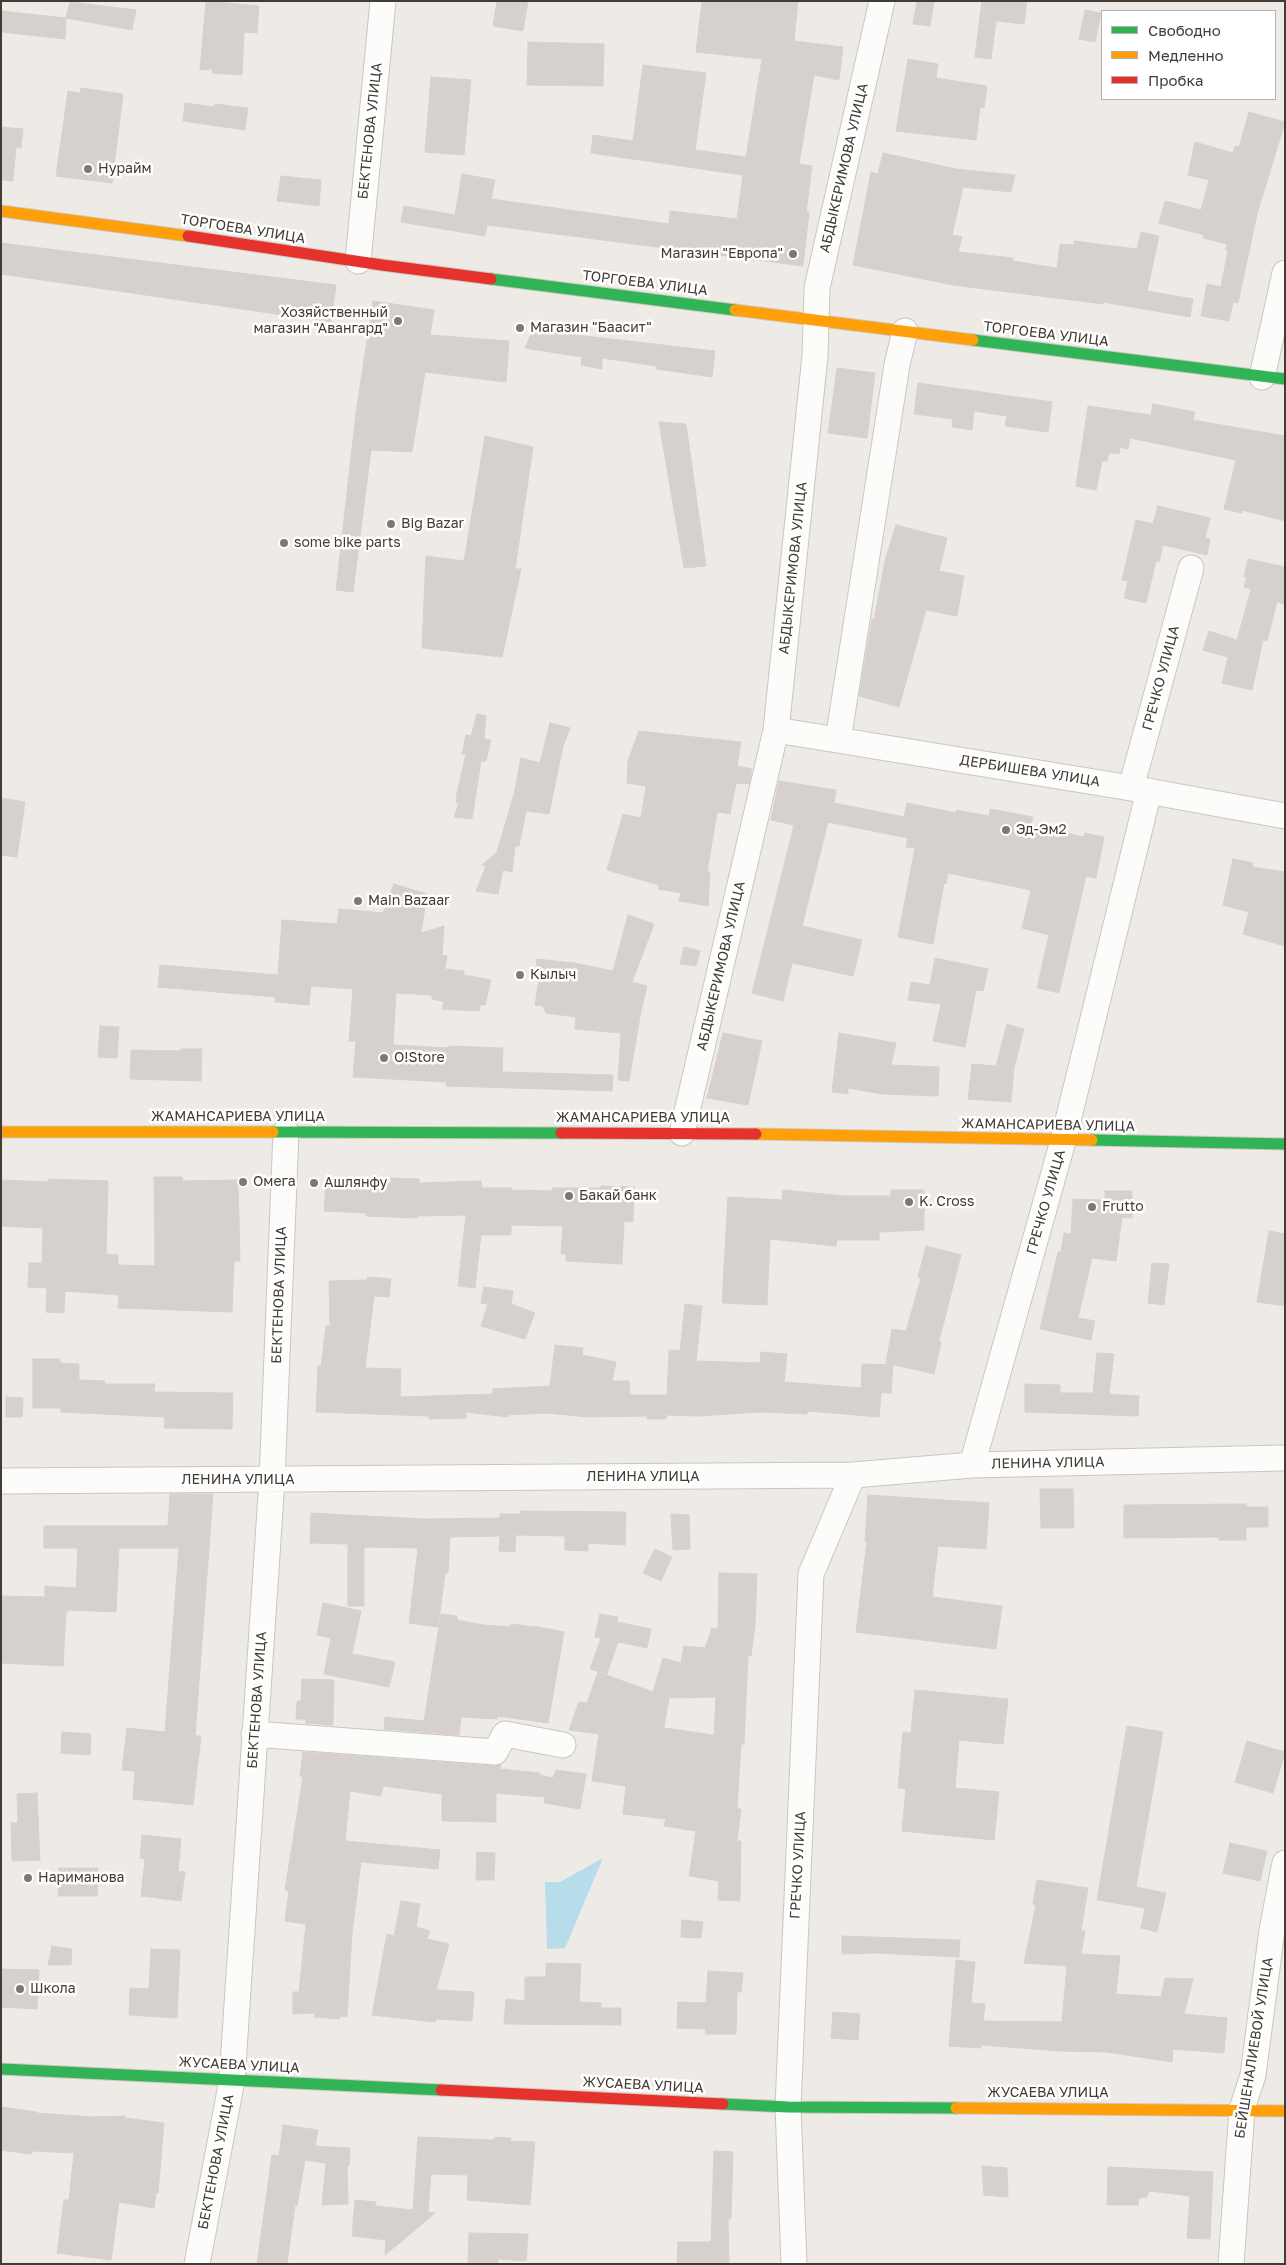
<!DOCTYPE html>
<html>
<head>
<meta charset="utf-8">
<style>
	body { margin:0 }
	#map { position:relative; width:1286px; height:2265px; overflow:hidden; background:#eeeae6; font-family:"Golos Text",sans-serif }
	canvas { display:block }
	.frame { position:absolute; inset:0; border:2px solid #433b34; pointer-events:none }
	.legend { position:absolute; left:1101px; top:10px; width:175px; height:90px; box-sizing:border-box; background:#fff; border:1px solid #b4b1ae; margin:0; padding:6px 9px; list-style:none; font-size:15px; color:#433b34 }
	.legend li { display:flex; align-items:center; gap:10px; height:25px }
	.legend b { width:25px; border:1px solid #b4b1ae }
</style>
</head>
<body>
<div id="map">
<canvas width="1286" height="2265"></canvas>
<div class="frame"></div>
<ul class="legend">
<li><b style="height:6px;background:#30b455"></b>Свободно</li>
<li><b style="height:6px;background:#ff9f0a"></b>Медленно</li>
<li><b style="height:6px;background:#e5322d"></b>Пробка</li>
</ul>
</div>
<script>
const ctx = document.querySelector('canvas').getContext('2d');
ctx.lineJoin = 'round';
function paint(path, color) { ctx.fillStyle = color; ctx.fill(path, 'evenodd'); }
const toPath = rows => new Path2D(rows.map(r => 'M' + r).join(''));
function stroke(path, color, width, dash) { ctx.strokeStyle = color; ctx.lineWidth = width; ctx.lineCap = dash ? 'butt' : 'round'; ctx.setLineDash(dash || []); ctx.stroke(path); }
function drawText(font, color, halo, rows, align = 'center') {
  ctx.font = font + ' "Golos Text",sans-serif'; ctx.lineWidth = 5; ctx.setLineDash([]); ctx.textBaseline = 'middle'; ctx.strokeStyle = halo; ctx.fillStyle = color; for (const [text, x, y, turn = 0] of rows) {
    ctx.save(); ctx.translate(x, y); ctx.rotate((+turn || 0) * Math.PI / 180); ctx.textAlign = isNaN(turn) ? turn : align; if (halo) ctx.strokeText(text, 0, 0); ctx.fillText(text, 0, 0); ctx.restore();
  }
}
paint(toPath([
	[603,1858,565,1948,547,1949,545,1882,560,1882]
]), '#b7ddeb');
const building = toPath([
	[206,1,259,6,257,33,244,32,242,75,212,73,213,69,200,70,206,1],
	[497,1,528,1,523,31,493,26,497,1],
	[702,1,798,1,794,41,843,47,839,80,814,75,799,164,812,166,806,212,809,212,803,266,487,225,485,236,401,222,404,206,455,215,462,174,495,180,491,199,669,224,670,211,737,219,743,175,591,153,593,135,633,141,643,65,706,73,695,150,746,157,762,59,696,52,702,1],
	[917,1,934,1,930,26,913,24,917,1],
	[982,1,1027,1,1024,24,996,21,991,59,975,57,982,1],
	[70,2,136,10,132,30,66,18,70,2],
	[1085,10,1101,13,1095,42,1079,39,1085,10],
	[1,11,66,18,65,39,1,32,1,11],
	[528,42,604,44,603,86,527,85,528,42],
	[908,59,938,64,936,78,987,86,984,108,980,107,976,140,896,131,908,59],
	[431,77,471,80,464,155,425,152,431,77],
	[81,88,123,94,112,183,56,176,68,91,80,93,81,88],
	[185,103,215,107,215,104,248,108,245,130,183,121,185,103],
	[1249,112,1285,122,1257,214,1238,303,1233,302,1229,321,1201,316,1207,284,1221,287,1228,250,1226,250,1227,244,1203,238,1204,235,1159,223,1165,201,1201,210,1209,180,1188,175,1195,142,1233,153,1235,146,1239,147,1249,112],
	[1,127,23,129,21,148,16,147,13,181,1,180,1,127],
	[883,153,956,169,1015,175,1011,192,963,187,952,235,962,237,958,252,1013,258,1013,261,1057,268,1060,244,1074,245,1074,241,1137,249,1141,232,1159,236,1147,291,1193,299,1190,317,1103,302,1103,304,953,285,853,265,871,172,878,174,883,153],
	[281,176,321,180,319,206,277,201,281,176],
	[1,243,336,285,331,322,1,274,1,243],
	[373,301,434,310,430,335,509,341,506,382,425,372,412,452,371,450,353,592,336,590,356,413,373,301],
	[533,330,715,351,712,377,656,369,656,366,602,358,602,369,581,365,582,357,525,348,533,330],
	[837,368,875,373,867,438,828,433,837,368],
	[918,383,1052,402,1048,432,1005,426,1007,416,974,411,972,430,952,427,953,419,914,414,918,383],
	[1153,404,1195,412,1193,420,1285,436,1285,521,1242,510,1242,513,1224,509,1236,460,1130,438,1128,449,1120,447,1119,454,1109,453,1107,461,1102,461,1096,490,1076,486,1088,406,1151,415,1153,404],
	[659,422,686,424,706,566,684,568,659,422],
	[485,436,533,447,515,569,521,569,502,657,422,648,426,556,464,561,485,436],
	[1158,506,1210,518,1205,538,1210,539,1207,555,1163,545,1159,562,1156,561,1146,603,1124,598,1128,581,1122,580,1136,520,1153,524,1158,506],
	[896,525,947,538,939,571,964,576,957,616,926,610,899,707,859,696,872,619,874,620,885,561,896,525],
	[1248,559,1285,567,1285,604,1277,602,1267,641,1263,640,1252,690,1222,683,1228,657,1203,650,1209,631,1237,640,1251,589,1244,587,1247,577,1244,577,1248,559],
	[477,714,486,716,484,739,491,740,486,761,481,761,472,819,454,817,459,803,456,803,457,793,466,754,462,754,466,735,471,736,477,714],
	[550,723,570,728,563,746,549,814,526,811,519,846,515,846,512,872,503,870,498,894,476,891,486,866,482,865,497,852,514,794,521,758,540,763,550,723],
	[639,731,741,742,737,766,752,769,749,784,736,783,730,814,717,812,707,872,710,872,708,906,679,901,681,893,658,889,659,885,607,870,623,814,641,818,646,786,627,783,628,761,639,731],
	[779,781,836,790,834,803,904,817,907,803,956,813,956,810,989,816,990,809,1033,817,1031,825,1084,837,1085,833,1104,837,1096,878,1086,876,1059,993,1037,988,1049,935,1022,928,1031,890,948,873,946,884,944,883,933,944,898,937,915,848,906,847,908,838,828,822,802,926,862,940,853,976,792,963,783,1001,752,993,794,825,771,820,779,781],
	[1,798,25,802,17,857,1,855,1,798],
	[1233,859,1253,863,1252,867,1285,872,1285,946,1243,934,1249,912,1223,905,1233,859],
	[394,884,427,894,421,933,444,926,442,955,447,956,445,969,464,971,464,975,491,980,485,1005,480,1005,479,1011,442,1009,444,1002,432,999,432,995,396,993,393,1045,448,1048,448,1046,503,1048,502,1072,613,1075,612,1091,446,1086,447,1082,353,1077,356,1041,349,1041,353,989,311,986,309,1005,275,1002,276,997,158,987,160,965,278,975,282,920,337,924,339,909,383,913,394,884],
	[628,915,654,924,632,982,647,986,641,1011,629,1081,618,1080,621,1033,575,1029,576,1017,546,1013,543,1006,535,1005,539,980,536,959,574,963,613,971,628,915],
	[684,947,700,951,696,966,680,964,684,947],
	[935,958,988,969,983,991,976,990,965,1047,933,1041,941,1004,908,1000,911,982,930,985,935,958],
	[1007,1024,1024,1029,1014,1068,1011,1102,968,1099,972,1064,996,1066,1007,1024],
	[100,1026,119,1027,117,1058,98,1057,100,1026],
	[723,1033,762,1041,748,1105,707,1098,723,1033],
	[839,1033,896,1043,891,1065,939,1067,938,1096,882,1094,848,1088,848,1094,832,1092,839,1033],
	[181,1049,202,1049,201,1081,130,1079,131,1050,181,1051,181,1049],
	[154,1177,182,1177,182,1181,238,1180,240,1261,234,1261,232,1312,118,1308,119,1295,65,1291,64,1313,46,1312,47,1288,28,1287,29,1263,42,1263,43,1228,1,1226,1,1180,48,1182,48,1179,108,1181,106,1254,118,1255,118,1265,155,1266,154,1177],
	[391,1178,419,1179,419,1183,481,1181,482,1188,512,1188,511,1190,552,1191,552,1188,601,1188,601,1186,634,1187,633,1222,624,1221,622,1264,566,1261,566,1255,561,1253,563,1226,511,1225,511,1235,481,1235,475,1288,458,1286,466,1215,417,1216,417,1218,366,1216,366,1213,324,1211,326,1182,391,1183,391,1178],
	[783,1190,845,1196,891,1196,891,1190,924,1190,924,1230,879,1232,879,1240,837,1240,836,1246,770,1239,767,1305,722,1303,728,1197,782,1200,783,1190],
	[1105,1191,1132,1191,1132,1218,1122,1217,1116,1261,1092,1258,1078,1318,1095,1321,1091,1340,1040,1329,1058,1252,1061,1252,1064,1233,1071,1234,1073,1199,1105,1200,1105,1191],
	[1269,1231,1285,1234,1285,1306,1257,1302,1269,1231],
	[926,1246,961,1255,939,1341,941,1342,934,1374,886,1363,892,1329,906,1331,921,1278,918,1277,926,1246],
	[1152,1263,1169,1264,1164,1305,1148,1303,1152,1263],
	[368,1277,391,1279,389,1297,374,1296,365,1368,401,1369,400,1397,493,1394,493,1389,550,1386,555,1345,583,1348,582,1355,616,1362,612,1381,629,1381,630,1395,667,1395,669,1350,680,1351,685,1304,702,1306,696,1361,760,1363,761,1352,787,1354,784,1382,861,1388,862,1364,893,1365,891,1393,881,1393,879,1417,807,1411,807,1414,761,1412,699,1416,667,1415,666,1419,647,1419,647,1416,589,1417,546,1413,508,1415,508,1417,466,1412,466,1418,429,1419,429,1416,316,1412,318,1366,321,1366,326,1326,330,1326,329,1281,367,1280,368,1277],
	[484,1287,513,1291,511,1304,535,1313,525,1339,481,1326,488,1304,481,1303,484,1287],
	[1097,1353,1114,1354,1109,1394,1139,1396,1138,1416,1025,1412,1025,1384,1060,1385,1060,1393,1093,1393,1097,1353],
	[33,1359,60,1359,60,1363,79,1364,79,1380,105,1381,105,1384,155,1384,154,1392,233,1393,232,1429,164,1428,165,1417,61,1412,61,1408,33,1408,33,1359],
	[6,1397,23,1398,22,1417,6,1417,6,1397],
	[1040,1489,1073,1489,1074,1528,1041,1528,1040,1489],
	[170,1494,213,1494,195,1736,201,1736,193,1805,133,1799,135,1771,122,1770,127,1728,165,1732,179,1548,119,1548,116,1612,68,1610,68,1612,66,1612,63,1666,1,1663,1,1596,45,1597,45,1586,76,1588,78,1548,44,1548,44,1526,168,1526,170,1494],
	[868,1495,989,1503,986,1549,938,1546,932,1597,1002,1606,996,1649,856,1632,867,1541,865,1541,868,1495],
	[1246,1504,1246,1507,1268,1507,1268,1527,1246,1527,1246,1540,1219,1540,1219,1537,1124,1538,1124,1505,1246,1504],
	[521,1511,626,1512,625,1545,588,1543,588,1551,565,1550,565,1536,516,1535,515,1552,499,1551,500,1536,450,1537,448,1573,445,1573,438,1627,409,1623,418,1548,364,1547,364,1606,348,1606,348,1544,310,1543,311,1513,423,1519,500,1518,500,1514,521,1514,521,1511],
	[671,1514,689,1515,690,1549,673,1550,671,1514],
	[655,1549,672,1557,661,1581,643,1573,655,1549],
	[719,1573,757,1574,755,1625,751,1656,748,1655,744,1744,741,1744,737,1809,741,1809,737,1841,741,1841,740,1901,718,1900,719,1881,689,1876,696,1831,664,1826,666,1819,623,1814,626,1786,592,1781,599,1734,569,1730,579,1702,587,1703,598,1672,653,1692,663,1658,681,1663,684,1646,705,1648,712,1628,718,1629,719,1573],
	[716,1697,714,1735,664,1728,669,1698,716,1697],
	[323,1603,361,1611,352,1654,395,1662,389,1687,324,1674,331,1638,317,1635,323,1603],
	[441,1614,457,1616,457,1620,483,1625,511,1627,511,1624,534,1627,534,1626,564,1632,548,1723,497,1716,497,1719,461,1717,459,1735,384,1729,385,1717,424,1721,441,1614],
	[600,1614,618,1617,617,1622,651,1629,647,1648,618,1642,607,1674,590,1669,601,1638,595,1637,600,1614],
	[302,1679,334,1680,333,1725,306,1723,306,1719,296,1719,297,1701,301,1701,302,1679],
	[915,1690,1008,1699,1003,1744,959,1740,955,1788,999,1792,994,1840,902,1831,906,1789,898,1788,903,1732,911,1733,915,1690],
	[1127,1726,1163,1732,1136,1887,1166,1893,1157,1932,1141,1928,1145,1908,1097,1900,1127,1726],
	[62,1732,91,1734,90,1755,61,1753,62,1732],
	[1247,1741,1285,1752,1273,1793,1235,1782,1247,1741],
	[303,1752,494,1766,501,1765,500,1769,540,1773,540,1775,553,1778,556,1770,586,1774,580,1809,544,1803,545,1797,496,1793,496,1822,442,1821,442,1794,383,1786,381,1796,350,1791,345,1841,440,1850,438,1869,361,1862,352,1933,347,2017,340,2016,339,2019,314,2017,315,2013,293,2014,293,1992,299,1992,306,1924,285,1921,289,1891,285,1890,303,1777,300,1776,303,1752],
	[37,1793,40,1860,12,1861,11,1823,18,1823,17,1794,37,1793],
	[142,1835,181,1839,178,1871,185,1872,181,1901,141,1896,145,1859,140,1858,142,1835],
	[1230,1843,1267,1851,1260,1881,1223,1873,1230,1843],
	[477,1852,495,1853,494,1880,476,1880,477,1852],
	[59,1868,98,1868,97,1896,58,1896,59,1868],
	[1037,1880,1088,1888,1081,1931,1085,1931,1081,1954,1120,1956,1116,1994,1161,1997,1165,1978,1193,1979,1184,2014,1227,2018,1224,2053,1173,2049,1172,2062,1107,2052,1060,2051,981,2045,981,2048,949,2046,956,1960,975,1962,971,2003,985,2004,983,2021,1062,2022,1067,1966,1024,1963,1036,1905,1033,1904,1037,1880],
	[401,1901,420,1904,416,1927,430,1931,427,1939,449,1944,436,1990,474,1992,472,2021,436,2019,435,2022,372,2015,387,1934,394,1936,401,1901],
	[682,1920,703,1922,701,1938,681,1937,682,1920],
	[842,1936,960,1940,959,1957,876,1953,842,1954,842,1936],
	[52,1946,72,1949,71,1965,48,1965,52,1946],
	[151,1949,180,1950,177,2018,129,2015,130,1988,149,1989,151,1949],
	[546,1963,581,1964,579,2002,601,2003,601,2008,621,2008,621,2025,504,2024,506,1999,525,2001,525,1977,546,1977,546,1963],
	[1,1969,39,1970,37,2009,1,2007,1,1969],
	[708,1971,743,1973,741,1992,737,1992,736,2034,706,2034,706,2029,677,2028,678,2002,706,2003,708,1971],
	[833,2012,860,2014,858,2040,831,2038,833,2012],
	[1,2107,37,2112,37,2113,92,2117,125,2116,125,2118,164,2123,158,2193,156,2193,154,2208,119,2202,111,2260,57,2253,64,2200,69,2200,74,2153,32,2151,31,2154,1,2150,1,2107],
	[283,2125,318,2130,315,2146,350,2148,349,2166,347,2166,348,2204,322,2205,326,2163,305,2160,297,2206,295,2205,287,2264,257,2264,272,2155,279,2156,283,2125],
	[418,2137,494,2140,495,2137,511,2138,510,2141,535,2142,530,2205,467,2200,468,2175,431,2174,428,2212,435,2213,385,2255,386,2240,352,2236,355,2200,376,2202,375,2206,413,2210,418,2137],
	[714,2151,733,2152,731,2219,728,2219,729,2264,677,2264,678,2242,711,2242,714,2151],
	[982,2166,1007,2168,1008,2197,984,2195,982,2166],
	[1108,2167,1213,2172,1210,2239,1187,2238,1190,2196,1149,2191,1147,2197,1139,2198,1138,2205,1107,2205,1108,2167],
	[469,2233,528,2234,526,2261,498,2259,498,2264,468,2264,469,2233]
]);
paint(building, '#d6d1cd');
stroke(building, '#d6d1cc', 1);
const street = toPath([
	[358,261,383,1],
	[1262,377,1285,273],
	[776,730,1131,788,1285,816],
	[838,740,897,365,905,331],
	[1131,788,1191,568],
	[682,1133,776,730,815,356,817,288,882,1],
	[972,1465,1063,1141,1149,791],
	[1,1481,853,1475,972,1465,1285,1458],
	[254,1734,495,1752,505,1734,563,1745],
	[197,2264,232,2080,272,1480,286,1132],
	[794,2264,788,2107,811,1574,853,1475],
	[1231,2264,1242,2109,1253,2075,1272,1930,1285,1863]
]);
const fast = toPath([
	[491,279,735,310],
	[973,340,1285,379],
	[273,1132,561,1133],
	[1092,1140,1285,1144],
	[1,2069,441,2090],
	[723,2104,788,2107,956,2108]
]);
const slow = toPath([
	[1,211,188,236],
	[735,310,973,340],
	[1,1132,273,1132],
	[756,1134,1092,1140],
	[956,2108,1285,2111]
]);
const jam = toPath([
	[188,236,382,265,491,279],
	[561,1133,756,1134],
	[441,2090,723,2104]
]);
stroke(street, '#cac6c2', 27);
stroke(fast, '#cec8bf', 13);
stroke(slow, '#cec8bf', 13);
stroke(jam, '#cec8bf', 13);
stroke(street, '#fcfcfb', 25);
stroke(fast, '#30b455', 11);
stroke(slow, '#ff9f0a', 11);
stroke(jam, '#e5322d', 11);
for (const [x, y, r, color] of [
	[88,169,5,"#7f7872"],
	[793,254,5,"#7f7872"],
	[398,321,5,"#7f7872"],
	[520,328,5,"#7f7872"],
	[391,524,5,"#7f7872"],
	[284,543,5,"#7f7872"],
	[1006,830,5,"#7f7872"],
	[358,901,5,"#7f7872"],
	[520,975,5,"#7f7872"],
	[384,1058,5,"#7f7872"],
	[243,1182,5,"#7f7872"],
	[314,1183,5,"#7f7872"],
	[569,1196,5,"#7f7872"],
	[909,1202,5,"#7f7872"],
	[1092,1207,5,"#7f7872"],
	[28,1878,5,"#7f7872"],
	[20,1989,5,"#7f7872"]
]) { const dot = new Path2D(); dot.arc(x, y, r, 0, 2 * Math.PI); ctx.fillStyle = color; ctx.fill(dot); stroke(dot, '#fff', 2); }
drawText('14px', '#433b34', '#fff', [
	["БЕКТЕНОВА УЛИЦА",370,131,-84],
	["АБДЫКЕРИМОВА УЛИЦА",844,168,-77],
	["ТОРГОЕВА УЛИЦА",243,229,9],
	["ТОРГОЕВА УЛИЦА",645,283,7],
	["ТОРГОЕВА УЛИЦА",1046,334,7],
	["АБДЫКЕРИМОВА УЛИЦА",793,568,-84],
	["ГРЕЧКО УЛИЦА",1161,678,-75],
	["ДЕРБИШЕВА УЛИЦА",1030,771,9],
	["АБДЫКЕРИМОВА УЛИЦА",721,966,-77],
	["ЖАМАНСАРИЕВА УЛИЦА",238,1117],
	["ЖАМАНСАРИЕВА УЛИЦА",643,1118],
	["ЖАМАНСАРИЕВА УЛИЦА",1048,1125,1],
	["ГРЕЧКО УЛИЦА",1046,1202,-74],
	["БЕКТЕНОВА УЛИЦА",279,1295,-88],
	["ЛЕНИНА УЛИЦА",1048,1463,-1],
	["ЛЕНИНА УЛИЦА",643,1477],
	["ЛЕНИНА УЛИЦА",238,1480],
	["БЕКТЕНОВА УЛИЦА",257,1700,-86],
	["ГРЕЧКО УЛИЦА",798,1865,-87],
	["БЕЙШЕНАЛИЕВОЙ УЛИЦА",1254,2048,-81],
	["ЖУСАЕВА УЛИЦА",239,2065,3],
	["ЖУСАЕВА УЛИЦА",643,2085,3],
	["ЖУСАЕВА УЛИЦА",1048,2093],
	["БЕКТЕНОВА УЛИЦА",216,2162,-79]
]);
drawText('14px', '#433b34', '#fff', [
	["Нурайм",98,169],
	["Магазин \"Европа\"",783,254,"right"],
	["Хозяйственный",388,313,"right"],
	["магазин \"Авангард\"",388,329,"right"],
	["Магазин \"Баасит\"",530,328],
	["Big Bazar",401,524],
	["some bike parts",294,543],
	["Эд-Эм2",1016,830],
	["Main Bazaar",368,901],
	["Кылыч",530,975],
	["O!Store",394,1058],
	["Омега",253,1182],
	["Ашлянфу",324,1183],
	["Бакай банк",579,1196],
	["K. Cross",919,1202],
	["Frutto",1102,1207],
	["Нариманова",38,1878],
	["Школа",30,1989]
], 'left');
</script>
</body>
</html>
